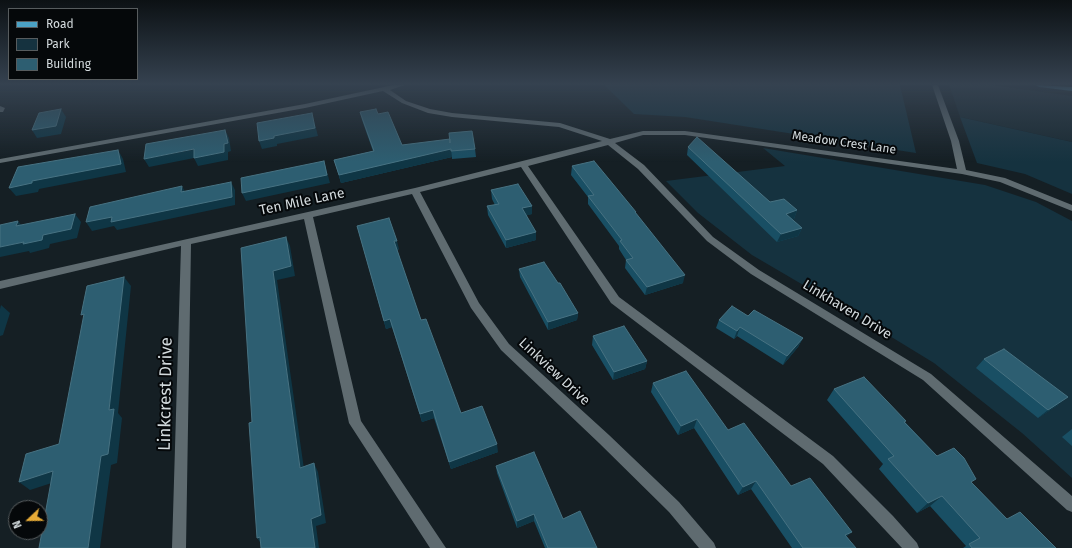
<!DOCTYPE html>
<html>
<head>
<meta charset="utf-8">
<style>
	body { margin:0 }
	#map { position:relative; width:1072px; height:548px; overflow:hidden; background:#151f24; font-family:"Fira Sans",sans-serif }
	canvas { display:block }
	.legend { position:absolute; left:8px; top:8px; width:130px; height:72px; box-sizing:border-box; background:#05080a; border:1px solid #575c5e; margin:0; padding:5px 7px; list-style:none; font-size:12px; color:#d3dadd }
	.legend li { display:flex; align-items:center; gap:8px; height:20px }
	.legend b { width:20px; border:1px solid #575c5e }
	.north { position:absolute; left:8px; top:500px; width:40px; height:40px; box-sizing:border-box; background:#05080a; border:1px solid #575c5e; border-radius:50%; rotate:248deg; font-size:11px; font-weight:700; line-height:16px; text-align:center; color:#d3dadd }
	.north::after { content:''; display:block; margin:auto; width:14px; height:18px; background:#e8ac37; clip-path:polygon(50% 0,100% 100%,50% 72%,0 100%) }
</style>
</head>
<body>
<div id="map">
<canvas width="1072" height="548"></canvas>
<ul class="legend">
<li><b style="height:5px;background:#4ba2c5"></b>Road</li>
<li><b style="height:11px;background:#15323f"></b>Park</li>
<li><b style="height:11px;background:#2d5e71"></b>Building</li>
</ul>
<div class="north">N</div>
</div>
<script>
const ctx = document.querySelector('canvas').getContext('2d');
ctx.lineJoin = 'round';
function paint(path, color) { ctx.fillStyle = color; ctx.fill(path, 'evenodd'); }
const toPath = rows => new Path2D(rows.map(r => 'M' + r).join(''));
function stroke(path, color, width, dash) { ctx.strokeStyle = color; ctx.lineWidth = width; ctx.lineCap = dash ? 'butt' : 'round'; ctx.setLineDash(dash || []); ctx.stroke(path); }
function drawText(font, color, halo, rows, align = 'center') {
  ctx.font = font + ' "Fira Sans",sans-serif'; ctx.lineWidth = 4; ctx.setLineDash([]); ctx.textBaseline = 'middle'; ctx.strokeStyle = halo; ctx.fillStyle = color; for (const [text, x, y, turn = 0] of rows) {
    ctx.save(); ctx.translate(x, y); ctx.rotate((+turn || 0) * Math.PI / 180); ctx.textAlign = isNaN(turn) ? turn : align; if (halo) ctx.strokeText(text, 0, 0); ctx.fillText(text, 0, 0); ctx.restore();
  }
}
paint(toPath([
	[949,85,993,85,1072,96,1072,142,960,117]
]), '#182931');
paint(toPath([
	[604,85,900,85,916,153,685,117,634,114],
	[960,117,1072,142,1072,194,1025,174,977,163],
	[763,148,985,185,1036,202,1072,221,1072,478,1022,433,934,363,880,330,752,255,698,213,666,181,785,166]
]), '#15323f');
paint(toPath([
	[393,85,405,85,390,90,406,101,430,109,452,113,560,123,610,139,643,131,685,131,957,169,951,141,932,85,938,85,959,141,966,170,1005,178,1072,205,1072,211,1000,182,962,174,685,135,643,135,615,143,644,165,713,237,759,270,931,374,1072,496,1072,512,1067,510,923,380,751,274,707,241,638,169,608,145,528,166,619,297,833,456,893,516,917,543,919,548,902,548,823,464,611,303,521,167,420,192,479,303,509,344,609,435,679,502,714,543,716,548,699,548,669,512,599,443,501,350,471,308,412,194,313,217,361,421,446,548,430,548,349,423,304,219,191,244,186,548,172,548,181,246,0,289,0,281,415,188,602,141,559,127,452,117,428,113,402,103,383,91,305,108,0,163,0,159,305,104,393,85],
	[0,106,5,108,3,112,0,112,0,106]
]), '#5f6b70');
paint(toPath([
	[1036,85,1072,87,1072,91,1039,87,1036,85]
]), '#4ba2c5');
paint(toPath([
	[360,112,378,114,402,145,475,149,476,157,452,159,452,157,341,183,334,160,373,151,362,120],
	[688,147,770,202,797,210,794,219,792,219,802,228,798,236,777,242,687,155],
	[572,166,636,212,636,214,683,283,645,295,625,268,626,260,619,249,619,246,588,204,588,197,571,175],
	[491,190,532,206,532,214,526,215,536,240,506,248,488,215,487,206,495,205,492,199],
	[357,226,399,249,397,250,421,320,461,413,498,452,451,469,434,418,422,422,392,327,386,329],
	[519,269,558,283,578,313,577,320,548,330,520,277],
	[748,316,803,338,798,347,783,365,737,336,734,339,716,328,719,320],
	[593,336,647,361,645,369,613,380,592,345],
	[984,359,1058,405,1038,418,976,368],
	[653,383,728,430,847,537,856,548,792,548,751,489,738,495,694,428,678,435,651,392],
	[834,389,905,422,937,456,972,483,1007,519,1056,548,963,548,966,546,930,506,917,513,879,469,883,464,827,400],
	[1072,429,1072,446,1062,437],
	[496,466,563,519,597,548,545,548,534,521,517,528,497,473]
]), '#194f64');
paint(toPath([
	[61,109,66,117,61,134,37,138,32,130],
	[312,113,318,136,277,144,277,146,262,149,259,141,274,136],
	[225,130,229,138,231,151,228,152,228,160,198,166,194,158,149,167,144,159,224,144],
	[451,149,452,157,341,183,339,175],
	[118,150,123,159,126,172,39,189,38,192,16,196,9,188],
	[324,161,330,183,246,201,242,193],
	[231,182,235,190,235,205,117,230,114,226,92,231,86,222],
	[182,186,186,194,181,192],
	[532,206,532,214,522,217,522,208],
	[797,210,794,219,783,222,786,214],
	[75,214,81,222,77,238,50,244,49,248,30,253,29,251,0,257,0,247,24,242,43,235],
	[18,221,25,230,16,226],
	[802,228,798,236,777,242,781,234],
	[536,232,536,240,506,248,506,240],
	[286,237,290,246,295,276,277,280,305,476,300,468,273,271],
	[394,241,397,241,399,249,396,250],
	[685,275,683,283,645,295,647,287],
	[124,277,131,286,118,413,122,418,117,463,111,465,100,548,88,548,101,456,109,410],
	[1,305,10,313,3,335,0,336,0,309],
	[578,313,577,320,548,330,548,322],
	[390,319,392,327,386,329,384,321],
	[740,327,737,336,734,339,737,331],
	[803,338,798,347,783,365,787,356],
	[647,361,645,369,613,380,614,372],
	[1068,397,1058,405,1038,418,1048,410],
	[433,410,434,418,422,422,420,414],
	[697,419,694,428,678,435,681,426],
	[497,444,498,452,451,469,449,462],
	[314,463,318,472,326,523,316,526,319,548,315,548,311,519],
	[53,471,64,479,30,490,19,482],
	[756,481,751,489,738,495,743,487],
	[942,496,930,506,917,513,928,503],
	[534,514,534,521,517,528,517,521],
	[852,532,844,539,845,535],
	[260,537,263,546,257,538]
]), '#0f3645');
const building = toPath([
	[61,109,56,126,32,130,39,113,61,109],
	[376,109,378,114,388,112,402,145,450,139,450,143,449,133,472,131,475,149,451,151,451,149,339,175,334,160,374,151,360,112,376,109],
	[312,113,315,128,274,136,274,138,259,141,257,123,312,113],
	[225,130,228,143,224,144,224,152,194,158,194,149,144,159,146,144,225,130],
	[697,137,770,202,784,199,797,210,786,214,802,228,781,234,688,147,697,137],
	[118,150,121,164,32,181,32,183,9,188,18,167,118,150],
	[324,161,327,175,242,193,241,178,324,161],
	[594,161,636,212,635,212,685,275,647,287,626,260,633,258,620,241,622,240,588,196,594,195,572,166,594,161],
	[231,182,232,197,111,222,112,217,86,222,90,207,182,186,181,192,231,182],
	[518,184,532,206,522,208,536,232,506,240,487,206,499,204,491,190,518,184],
	[75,214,71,229,43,235,42,240,23,244,24,242,0,247,0,225,18,221,16,226,75,214],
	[389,218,397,241,394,241,421,320,426,319,461,413,482,406,497,444,449,462,433,410,420,414,390,319,384,321,357,226,389,218],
	[286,237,291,266,273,271,300,468,314,463,321,515,311,519,315,548,261,548,260,537,257,538,249,423,252,422,241,248,286,237],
	[544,262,558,283,560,283,578,313,548,322,519,269,544,262],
	[124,277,109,410,114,409,108,454,101,456,88,548,39,548,53,471,19,482,26,454,59,444,84,314,81,315,87,286,124,277],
	[732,306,748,316,754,310,803,338,787,356,740,327,737,331,719,320,732,306],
	[624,326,647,361,614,372,593,336,624,326],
	[1004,349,1068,397,1048,410,984,359,1004,349],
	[686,371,728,430,744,423,791,486,810,478,852,532,845,535,856,548,803,548,756,481,743,487,697,419,681,426,653,383,686,371],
	[864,377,906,421,904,422,937,456,954,448,964,458,976,479,971,482,1007,519,1020,512,1056,548,972,548,969,544,980,538,942,496,928,503,888,459,894,456,834,389,864,377],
	[534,452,563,519,580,511,597,548,548,548,534,514,517,521,496,466,534,452]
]);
paint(building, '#2d5e71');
stroke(building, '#477282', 1);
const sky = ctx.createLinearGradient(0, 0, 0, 162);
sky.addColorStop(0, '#0c1114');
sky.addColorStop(0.52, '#354250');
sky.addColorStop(1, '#35425000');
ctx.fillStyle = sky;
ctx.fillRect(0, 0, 1072, 162);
drawText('12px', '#d3dadd', '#05080a', [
	["Meadow Crest Lane",844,143,8]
]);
drawText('14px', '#d3dadd', '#05080a', [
	["Ten Mile Lane",302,202,-12],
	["Linkhaven Drive",847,310,31],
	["Linkview Drive",554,372,43]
]);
drawText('17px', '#d3dadd', '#05080a', [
	["Linkcrest Drive",166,394,-89]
]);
</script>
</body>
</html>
